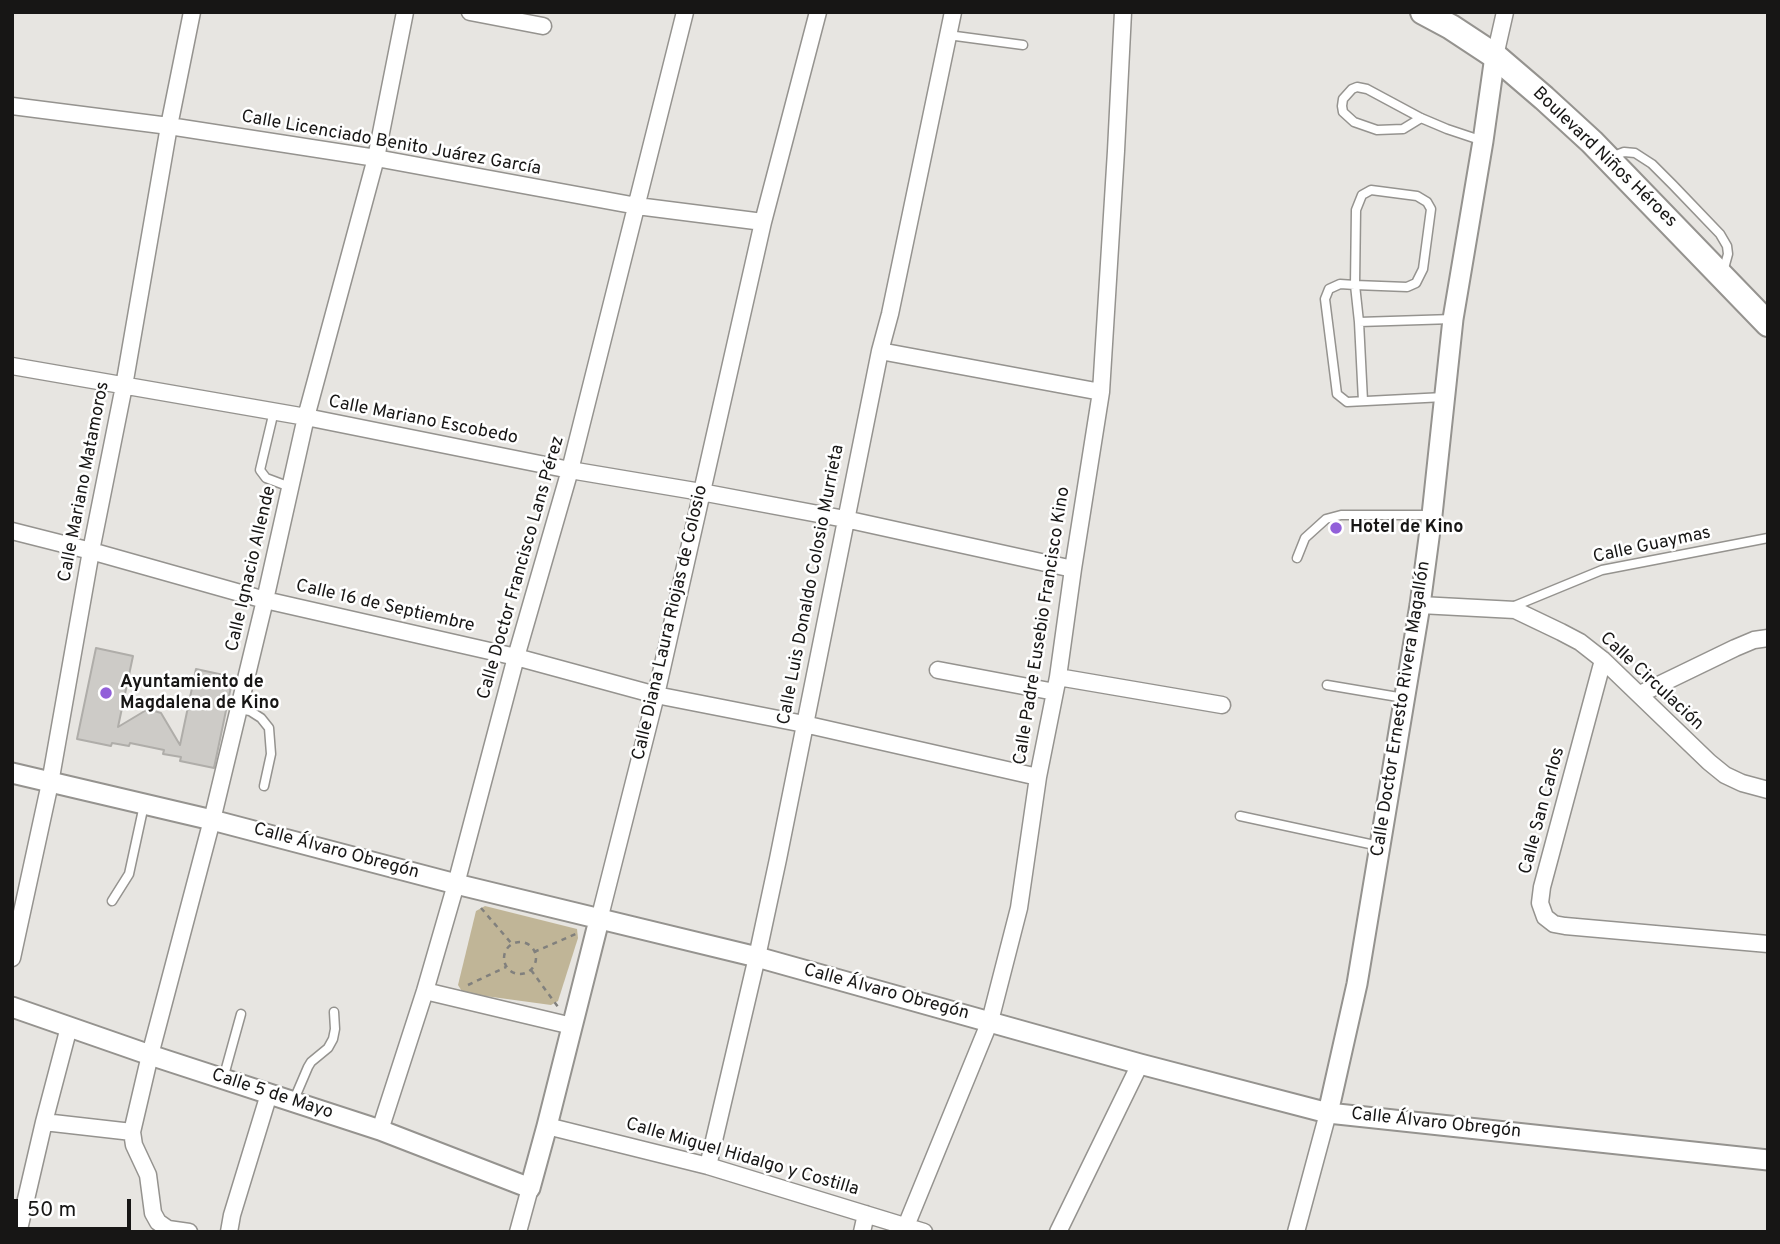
<!DOCTYPE html>
<html>
<head>
<meta charset="utf-8">
<style>
	body { margin:0 }
	#map { position:relative; width:1780px; height:1244px; overflow:hidden; background:#e7e5e1; font-family:Overpass,sans-serif }
	canvas { display:block }
	.frame { position:absolute; inset:0; border:14px solid #171615; pointer-events:none }
	.scale { position:absolute; left:14px; top:1199px; width:117px; height:32px; box-sizing:border-box; border:4px solid #171615; border-top:0; padding-left:9px; font-size:21px; line-height:24px; white-space:nowrap; color:#171615; -webkit-text-stroke:5px #fff; paint-order:stroke }
</style>
</head>
<body>
<div id="map">
<canvas width="1780" height="1244"></canvas>
<div class="frame"></div>
<div class="scale">50 m</div>
</div>
<script>
const ctx = document.querySelector('canvas').getContext('2d');
ctx.lineJoin = 'round';
function paint(path, color) { ctx.fillStyle = color; ctx.fill(path, 'evenodd'); }
const toPath = rows => new Path2D(rows.map(r => 'M' + r).join(''));
function stroke(path, color, width, dash) { ctx.strokeStyle = color; ctx.lineWidth = width; ctx.lineCap = dash ? 'butt' : 'round'; ctx.setLineDash(dash || []); ctx.stroke(path); }
function drawText(font, color, halo, rows, align = 'center') {
  ctx.font = font + ' Overpass,sans-serif'; ctx.lineWidth = 5; ctx.setLineDash([]); ctx.textBaseline = 'middle'; ctx.strokeStyle = halo; ctx.fillStyle = color; for (const [text, x, y, turn = 0] of rows) {
    ctx.save(); ctx.translate(x, y); ctx.rotate((+turn || 0) * Math.PI / 180); ctx.textAlign = isNaN(turn) ? turn : align; if (halo) ctx.strokeText(text, 0, 0); ctx.fillText(text, 0, 0); ctx.restore();
  }
}
paint(toPath([
	[485,906,577,929,578,938,558,1001,551,1005,463,993,458,985,476,911]
]), '#c0b597');
const building = toPath([
	[96,648,133,656,118,727,148,709,161,713,180,745,196,669,233,677,214,768,180,761,181,757,163,754,164,750,130,743,129,746,112,743,111,746,77,739,96,648]
]);
paint(building, '#cdcbc7');
stroke(building, '#afada9', 2);
const service = toPath([
	[948,35,1023,45],
	[1421,118,1403,129,1377,130,1354,122,1343,112,1342,106,1343,99,1352,89,1357,87,1367,89,1421,118,1447,129,1483,141],
	[1611,157,1624,152,1635,153,1652,164,1673,185,1720,234,1727,246,1728,254,1723,272],
	[1359,322,1453,319],
	[1363,401,1359,322,1355,285,1356,210,1362,195,1371,190,1417,196,1427,202,1431,209,1423,269,1416,283,1407,287,1355,285,1340,284,1329,289,1325,299,1337,394,1347,402,1444,397],
	[274,411,260,470,266,478,290,487],
	[1297,558,1305,538,1326,519,1341,515,1432,515],
	[1512,607,1602,570,1768,538],
	[1327,685,1404,698],
	[239,709,250,711,261,718,269,728,271,754,264,786],
	[1240,816,1379,846],
	[112,901,129,874,144,805],
	[223,1079,241,1014],
	[293,1102,308,1067,311,1062,328,1048,333,1039,335,1029,334,1012]
]);
const minor = toPath([
	[470,12,543,26],
	[1495,56,1505,12],
	[12,106,169,126,376,158,637,206,763,222],
	[880,351,1101,392],
	[12,366,306,417,570,470,701,492,845,519,1073,569],
	[12,531,91,551,265,600,516,657,656,695,804,724,1038,777],
	[1420,605,1515,610,1561,632,1580,642,1603,660,1709,762,1725,775,1742,783,1768,790],
	[1603,660,1542,887,1540,903,1545,917,1554,924,1565,926,1768,944],
	[938,670,1055,692],
	[1058,677,1222,705],
	[1640,694,1735,648,1754,640,1768,638],
	[599,920,656,695,763,222,818,12],
	[12,958,50,783,91,551,124,386,169,126,192,12],
	[425,991,572,1026],
	[44,1122,132,1132],
	[547,1126,708,1166,924,1232],
	[380,1130,425,991,456,884,516,657,570,470,685,12],
	[708,1166,757,957,778,859,880,351,890,314,953,12],
	[20,1225,44,1122,69,1027],
	[906,1226,990,1021,1019,908,1038,777,1058,677,1073,569,1101,392,1116,151,1123,12],
	[189,1232,168,1229,158,1222,153,1213,148,1175,134,1145,132,1132,150,1055,212,820,265,600,306,417,376,158,405,12],
	[229,1232,232,1215,269,1094],
	[518,1232,530,1188],
	[862,1232,866,1214],
	[1058,1232,1140,1064],
	[1296,1232,1328,1113]
]);
const tertiary = toPath([
	[12,773,212,820,456,884,757,957,1140,1064,1328,1113,1768,1160],
	[12,1007,150,1055,380,1130,530,1188,547,1126,599,920],
	[1328,1113,1357,984,1420,605,1432,515,1453,319,1483,141,1495,56]
]);
const primary = toPath([
	[1423,12,1451,27,1495,56,1544,98,1592,142,1768,324]
]);
stroke(service, '#95938f', 11);
stroke(minor, '#95938f', 19);
stroke(tertiary, '#95938f', 23);
stroke(primary, '#95938f', 28);
stroke(toPath([
	[481,908,512,944],
	'504 958a16 16 0 1 1 32 0a16 16 0 1 1-32 0Z',
	[534,952,578,933],
	[531,970,558,1007],
	[468,985,506,967]
]), '#81807d', 2.5, [5, 5]);
stroke(service, '#fff', 8);
stroke(minor, '#fff', 16);
stroke(tertiary, '#fff', 19);
stroke(primary, '#fff', 24);
for (const [x, y, r, color] of [
	[1336,528,7,"#9260d9"],
	[106,693,7,"#9260d9"]
]) { const dot = new Path2D(); dot.arc(x, y, r, 0, 2 * Math.PI); ctx.fillStyle = color; ctx.fill(dot); stroke(dot, '#fff', 2.5); }
drawText('18px', '#171615', '#fff', [
	["Calle Licenciado Benito Juárez García",391,144,10],
	["Boulevard Niños Héroes",1604,158,44],
	["Calle Mariano Escobedo",423,421,11],
	["Calle Mariano Matamoros",85,482,-79],
	["Calle Guaymas",1652,546,-12],
	["Calle Doctor Francisco Lans Pérez",522,568,-74],
	["Calle Ignacio Allende",252,569,-77],
	["Calle Luis Donaldo Colosio Murrieta",812,585,-79],
	["Calle 16 de Septiembre",385,607,13],
	["Calle Diana Laura Riojas de Colosio",671,623,-77],
	["Calle Padre Eusebio Francisco Kino",1043,626,-81],
	["Calle Circulación",1651,682,43],
	["Calle Doctor Ernesto Rivera Magallón",1402,709,-81],
	["Calle San Carlos",1543,811,-75],
	["Calle Álvaro Obregón",336,852,15],
	["Calle Álvaro Obregón",886,993,15],
	["Calle 5 de Mayo",272,1095,18],
	["Calle Álvaro Obregón",1436,1124,6],
	["Calle Miguel Hidalgo y Costilla",742,1158,16]
]);
drawText('bold 18px', '#171615', '#fff', [
	["Hotel de Kino",1350,528],
	["Ayuntamiento de",120,683],
	["Magdalena de Kino",120,704]
], 'left');
</script>
</body>
</html>
